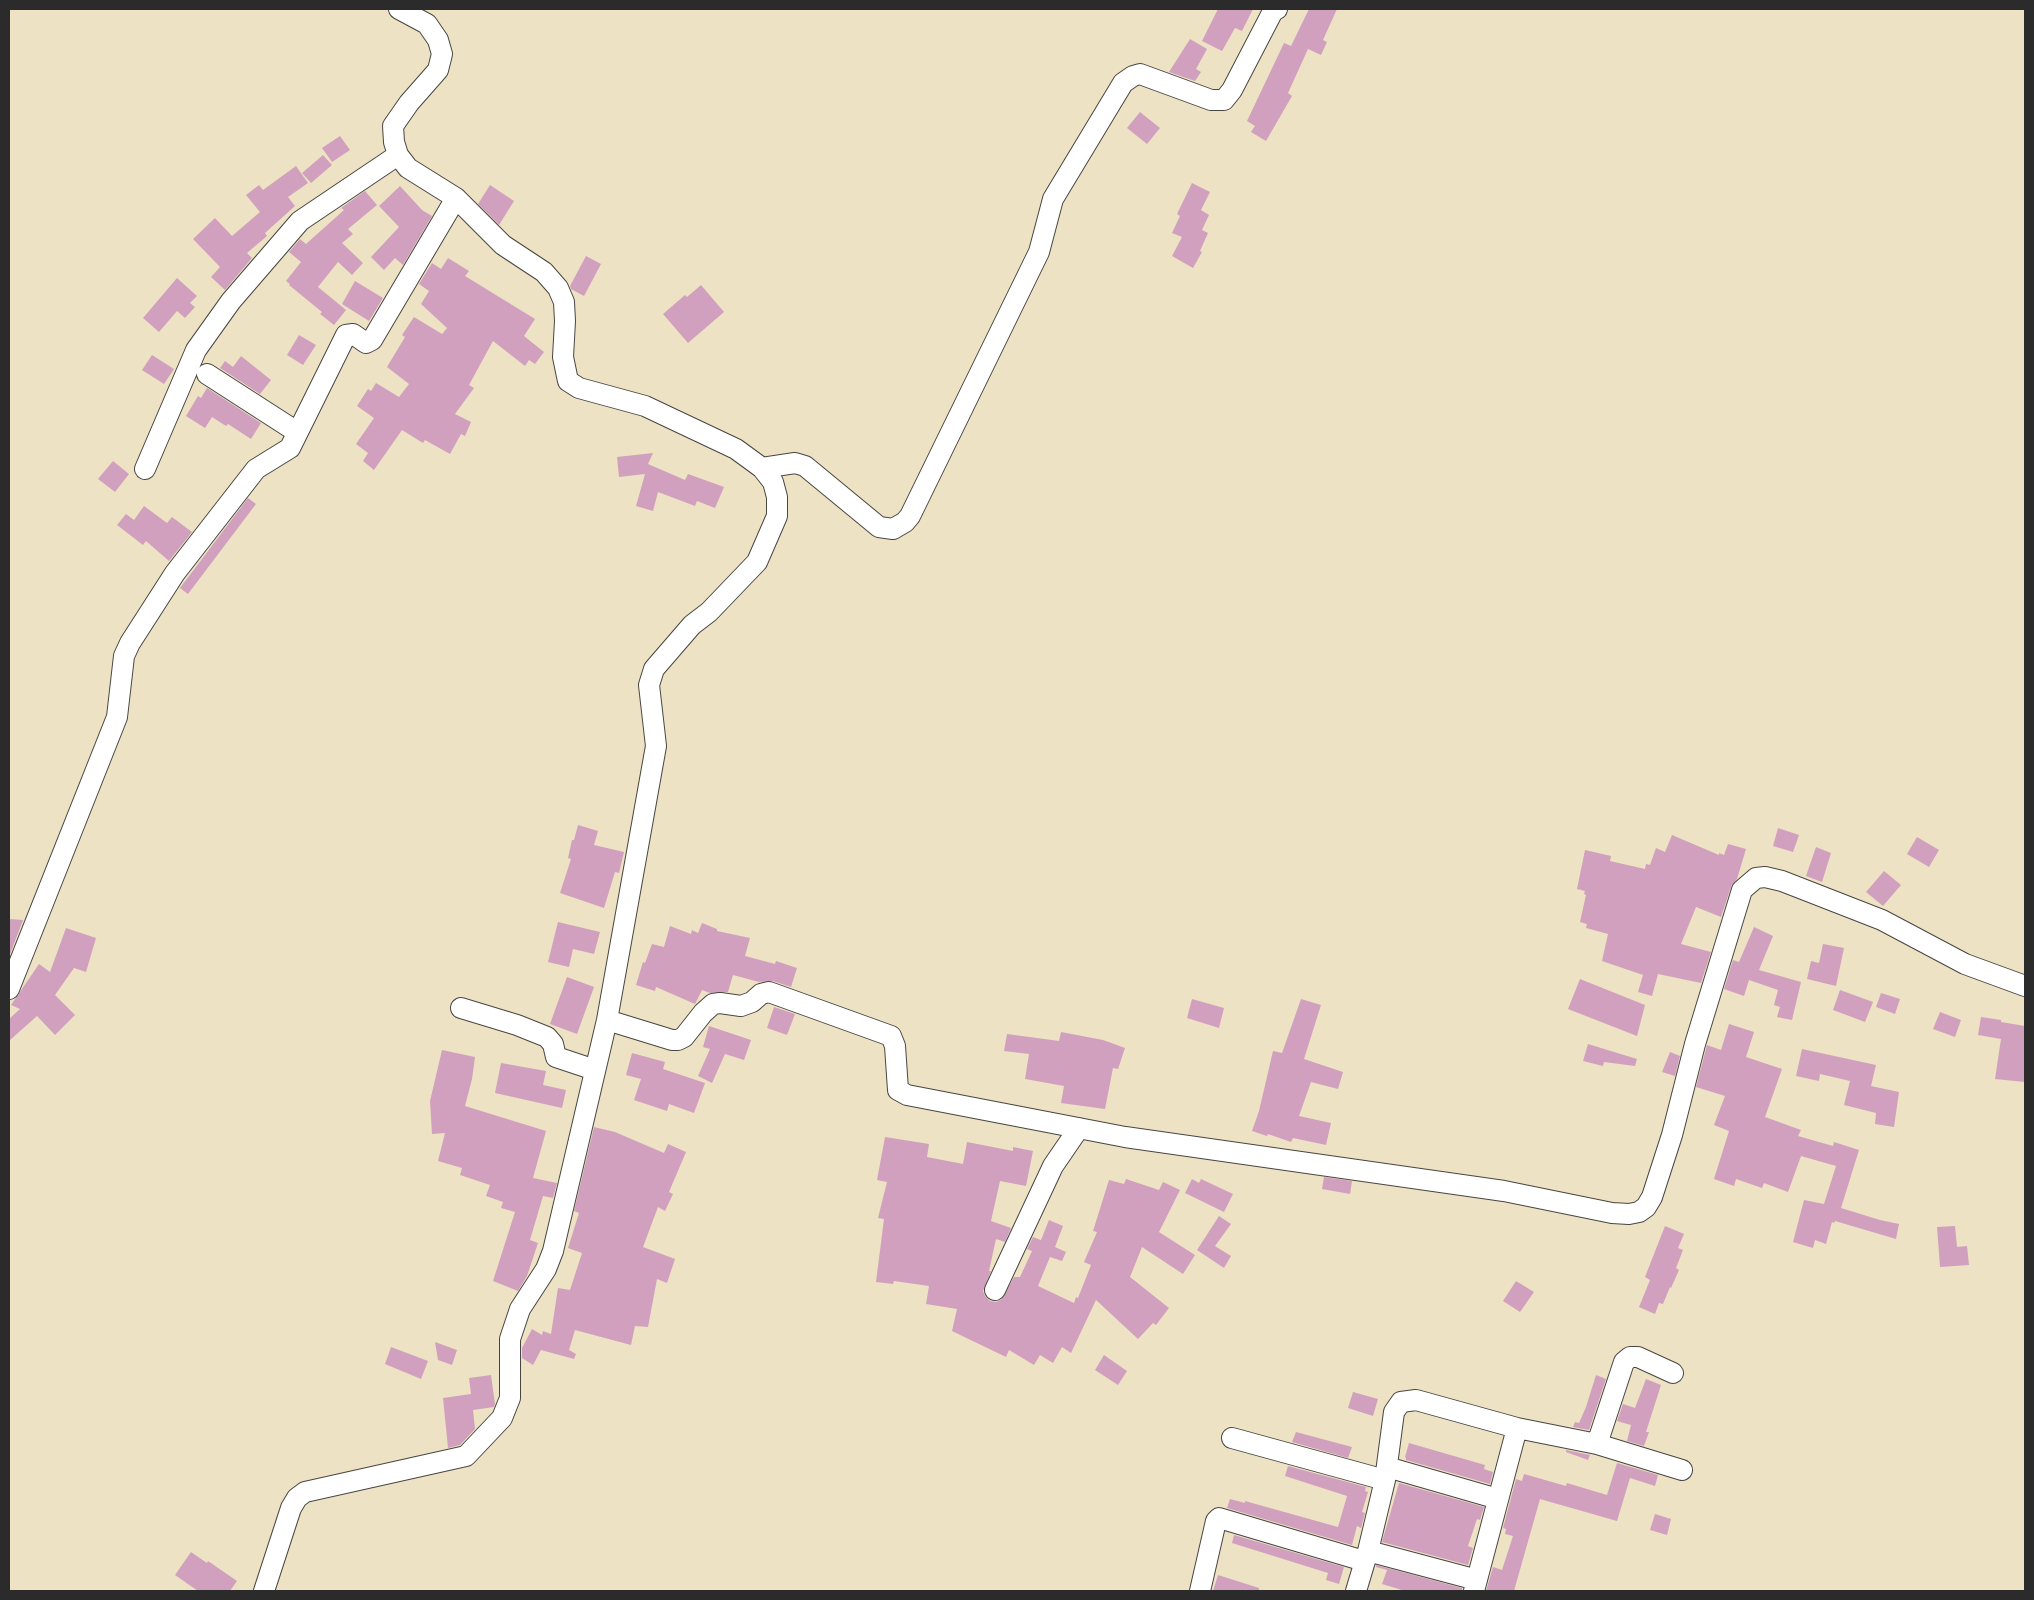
<!DOCTYPE html>
<html>
<head>
<meta charset="utf-8">
<style>
	body { margin:0 }
	#map { position:relative; width:2034px; height:1600px; overflow:hidden; background:#ede2c3; font-family:Delius,sans-serif }
	canvas { display:block }
	.frame { position:absolute; inset:0; border:10px solid #2b2b2b; pointer-events:none }
</style>
</head>
<body>
<div id="map">
<canvas width="2034" height="1600"></canvas>
<div class="frame"></div>
</div>
<script>
const ctx = document.querySelector('canvas').getContext('2d');
ctx.lineJoin = 'round';
function paint(path, color) { ctx.fillStyle = color; ctx.fill(path, 'evenodd'); }
const toPath = rows => new Path2D(rows.map(r => 'M' + r).join(''));
function stroke(path, color, width, dash) { ctx.strokeStyle = color; ctx.lineWidth = width; ctx.lineCap = dash ? 'butt' : 'round'; ctx.setLineDash(dash || []); ctx.stroke(path); }
paint(toPath([
	[1218,9,1253,9,1242,31,1235,28,1222,51,1202,41],
	[1309,9,1337,9,1323,40,1327,42,1321,55,1308,49,1288,93,1292,96,1266,141,1251,132,1255,126,1247,121,1284,43,1291,46],
	[1190,39,1207,49,1196,69,1201,72,1195,81,1169,72],
	[1140,112,1160,128,1147,144,1127,128],
	[340,136,350,150,332,162,322,148],
	[323,155,332,165,311,183,302,173],
	[296,166,308,183,288,197,295,206,265,233,267,236,247,253,252,258,225,290,211,277,220,267,193,239,215,218,232,236,260,212,246,195,259,185,263,190],
	[1192,183,1210,192,1201,210,1209,215,1202,230,1208,233,1200,251,1202,252,1193,268,1172,256,1182,237,1172,233,1180,216,1177,214],
	[490,185,514,201,499,225,478,204],
	[400,186,422,210,432,216,403,265,395,258,384,270,371,257,399,227,379,206],
	[365,191,377,205,348,229,353,234,342,243,363,263,352,275,338,262,318,287,346,310,334,325,320,314,322,312,289,285,290,284,286,281,301,262,289,252,300,239,306,244,344,210,341,208],
	[586,256,601,264,584,296,571,289,570,286],
	[448,258,469,271,465,276,535,319,524,336,544,352,535,364,529,360,525,366,493,341,469,385,474,388,455,414,471,422,465,436,461,434,450,454,425,440,423,443,402,430,374,470,363,461,368,453,356,444,374,418,357,406,368,389,371,391,376,383,399,397,409,384,387,367,405,337,402,335,414,317,442,334,447,328,421,304,429,291,419,284,432,263,441,269],
	[177,278,197,296,190,303,195,307,185,318,177,311,159,332,143,318],
	[355,281,383,298,369,321,342,304],
	[701,285,724,312,688,343,663,314,685,295,687,297],
	[299,335,316,345,303,365,287,355],
	[152,355,174,369,164,384,142,370],
	[241,356,271,380,260,394,220,368,225,361,233,367],
	[207,388,261,423,251,439,228,424,226,426,212,417,205,428,186,416,198,396,201,398],
	[653,453,648,464,685,480,688,474,724,487,715,508,697,501,695,506,658,492,653,511,636,506,645,474,619,477,617,457],
	[113,461,129,474,115,492,98,479],
	[248,498,256,504,188,594,180,588],
	[144,506,167,523,172,517,192,532,169,561,146,541,143,545,117,525,126,514,134,520],
	[578,825,598,831,594,845,624,852,619,873,615,872,604,908,560,893,571,859,568,858,572,840,574,840],
	[1778,828,1799,835,1793,852,1773,846],
	[1672,835,1719,855,1719,853,1724,855,1728,844,1746,849,1737,879,1731,887,1721,917,1696,907,1681,944,1711,952,1701,983,1658,974,1652,996,1638,992,1643,975,1602,961,1608,934,1586,928,1587,924,1580,922,1586,895,1584,894,1585,891,1577,889,1585,850,1611,856,1610,861,1645,869,1646,864,1650,865,1656,848,1665,852],
	[1917,837,1939,850,1929,867,1907,854],
	[1816,847,1831,853,1822,882,1806,876],
	[1884,871,1901,885,1883,906,1866,892],
	[9,919,23,920,9,957],
	[558,922,600,932,594,954,573,949,569,967,548,962],
	[702,923,717,929,717,931,750,938,745,956,775,964,776,961,797,968,791,987,773,981,759,982,733,975,728,992,710,993,702,990,695,1004,656,987,655,991,636,985,643,962,645,963,652,944,664,947,670,926,691,934,692,930,698,933],
	[1754,927,1773,936,1759,970,1801,982,1792,1020,1777,1017,1780,1007,1774,1005,1778,990,1749,980,1744,996,1724,989,1733,960,1739,962],
	[66,928,96,938,86,972,74,968,55,995,75,1015,55,1035,37,1016,9,1041,9,1019,20,1009,11,1005,39,964,50,972],
	[1823,944,1844,948,1836,986,1807,979,1811,961,1819,963],
	[567,977,594,987,577,1034,550,1024],
	[1580,979,1645,1005,1637,1036,1568,1009],
	[1840,990,1873,1002,1865,1022,1833,1010],
	[1881,993,1900,999,1895,1014,1876,1007],
	[1192,999,1224,1008,1219,1028,1187,1018],
	[1301,999,1321,1005,1304,1059,1343,1072,1338,1089,1311,1082,1299,1116,1331,1123,1326,1145,1293,1138,1291,1142,1268,1134,1267,1136,1252,1131,1259,1111,1273,1051,1282,1053],
	[774,1007,795,1014,787,1035,767,1028],
	[1940,1012,1961,1020,1955,1037,1933,1029],
	[1981,1017,2001,1020,2001,1022,2025,1026,2025,1082,1995,1079,2001,1039,1978,1035],
	[1729,1024,1754,1032,1746,1057,1782,1069,1765,1117,1801,1130,1798,1136,1833,1146,1834,1142,1859,1150,1841,1208,1880,1220,1899,1224,1896,1239,1835,1221,1834,1223,1832,1222,1826,1244,1815,1240,1813,1248,1793,1242,1804,1200,1824,1204,1836,1166,1801,1156,1788,1192,1764,1183,1762,1188,1736,1179,1734,1186,1714,1179,1729,1131,1714,1125,1725,1096,1696,1087,1707,1045,1721,1050],
	[709,1026,751,1040,744,1060,725,1054,712,1083,698,1076,710,1049,703,1047],
	[1061,1032,1103,1040,1125,1048,1118,1069,1113,1068,1105,1109,1061,1103,1064,1086,1025,1079,1029,1054,1004,1051,1007,1034,1059,1041],
	[1588,1044,1637,1059,1635,1066,1604,1062,1603,1066,1583,1061],
	[1802,1049,1876,1065,1871,1086,1899,1092,1894,1127,1875,1124,1876,1113,1844,1105,1850,1081,1820,1074,1819,1081,1796,1076],
	[442,1050,475,1057,472,1079,465,1106,546,1131,533,1178,557,1183,553,1198,543,1196,530,1240,538,1243,527,1276,518,1291,493,1281,515,1212,501,1208,503,1202,486,1196,490,1185,460,1175,462,1168,438,1161,445,1133,432,1134,430,1101],
	[1670,1052,1680,1056,1675,1076,1662,1072],
	[632,1053,665,1062,663,1069,705,1083,694,1113,669,1104,667,1111,634,1100,641,1079,626,1075],
	[501,1063,546,1071,543,1085,566,1090,562,1108,495,1093],
	[594,1127,615,1132,664,1153,668,1144,686,1152,669,1192,673,1194,665,1211,658,1207,643,1247,675,1259,667,1283,657,1279,648,1327,635,1326,631,1345,575,1330,569,1350,576,1354,574,1359,541,1350,533,1365,522,1358,522,1348,532,1329,542,1335,543,1331,551,1334,558,1288,570,1290,582,1253,568,1248,579,1213,574,1211],
	[885,1137,929,1144,927,1157,963,1164,967,1142,1013,1151,1013,1147,1033,1151,1026,1186,1000,1181,991,1221,1011,1228,1005,1242,996,1239,989,1271,991,1271,983,1291,985,1296,990,1301,996,1302,1002,1299,1014,1277,1020,1277,1032,1251,1027,1249,1033,1237,1041,1240,1049,1220,1063,1226,1055,1247,1066,1252,1062,1261,1050,1257,1038,1286,1074,1303,1076,1297,1078,1298,1091,1265,1084,1262,1097,1232,1093,1231,1109,1180,1124,1184,1126,1179,1159,1190,1163,1182,1180,1190,1159,1232,1195,1255,1183,1274,1142,1247,1130,1277,1169,1308,1156,1325,1153,1323,1138,1339,1096,1300,1071,1353,1062,1347,1053,1363,1040,1355,1034,1365,1009,1350,1006,1357,952,1331,957,1309,926,1304,929,1286,894,1281,893,1284,876,1282,884,1219,878,1218,887,1182,877,1180],
	[1324,1177,1352,1181,1350,1194,1322,1189],
	[1192,1179,1199,1183,1201,1179,1233,1194,1224,1212,1185,1193],
	[1219,1216,1231,1224,1215,1246,1231,1256,1224,1268,1197,1250],
	[1665,1226,1684,1234,1678,1248,1683,1250,1676,1268,1679,1270,1671,1288,1670,1287,1663,1304,1659,1303,1655,1314,1639,1307,1650,1280,1645,1277],
	[1955,1226,1957,1247,1967,1246,1969,1265,1940,1267,1937,1227],
	[1516,1281,1534,1292,1520,1312,1503,1301],
	[435,1342,457,1350,452,1365,438,1360],
	[391,1347,428,1361,421,1379,385,1364],
	[1104,1355,1127,1371,1118,1385,1095,1370],
	[491,1375,495,1404,494,1407,473,1410,475,1429,460,1445,448,1448,443,1398,471,1394,469,1378],
	[1596,1375,1606,1379,1589,1430,1573,1427,1575,1422,1579,1423,1586,1407],
	[1646,1379,1661,1385,1646,1432,1649,1432,1644,1446,1627,1441,1631,1425,1617,1421,1623,1404,1635,1408],
	[1353,1392,1378,1399,1373,1416,1348,1408],
	[1296,1432,1352,1447,1348,1458,1292,1442],
	[1409,1443,1485,1465,1484,1469,1493,1472,1490,1484,1406,1460,1406,1458,1405,1457],
	[1566,1450,1590,1455,1588,1460,1566,1452],
	[1617,1463,1658,1475,1655,1486,1630,1478,1617,1521,1540,1499,1514,1591,1486,1591,1493,1567,1502,1570,1513,1536,1505,1534,1506,1529,1503,1528,1516,1479,1522,1481,1524,1474,1566,1486,1567,1483,1607,1495],
	[1288,1466,1366,1487,1365,1491,1368,1492,1362,1512,1365,1513,1361,1528,1357,1526,1352,1545,1227,1508,1230,1499,1245,1503,1245,1501,1338,1527,1347,1496,1285,1476],
	[1399,1483,1484,1507,1480,1520,1477,1519,1468,1546,1473,1548,1468,1565,1382,1542],
	[1655,1514,1671,1519,1667,1535,1650,1530],
	[1234,1535,1344,1567,1339,1584,1326,1580,1328,1573,1232,1543],
	[191,1552,207,1563,208,1561,237,1581,230,1591,198,1591,175,1575],
	[1376,1565,1462,1588,1462,1591,1405,1591,1382,1584,1387,1570,1376,1567],
	[1218,1575,1259,1588,1259,1591,1213,1591]
]), '#d1a0bf');
const minor = toPath([
	[207,374,297,432],
	[762,468,795,463,805,466,879,527,893,529,905,522,910,516,1039,252,1053,199,1123,83,1133,76,1140,74,1211,100,1224,100,1232,90,1273,11,1277,9],
	[145,469,196,350,231,301,300,221,398,155],
	[9,989,117,717,124,656,130,643,175,573,256,469,290,448,346,335,353,334,366,343,372,340,456,198],
	[461,1008,517,1025,547,1037,553,1044,556,1057,595,1070],
	[607,1020,672,1040,678,1040,684,1037,703,1013,713,1004,720,1003,741,1006,752,1002,761,994,769,992,891,1036,895,1046,898,1090,907,1095,1125,1137,1504,1191,1612,1213,1629,1214,1639,1212,1646,1207,1652,1197,1672,1135,1695,1044,1742,890,1756,878,1765,877,1782,881,1882,920,1965,964,2025,986],
	[995,1290,1053,1166,1079,1128],
	[1232,1438,1385,1480],
	[1597,1444,1682,1470],
	[1387,1467,1498,1499],
	[1368,1551,1477,1580],
	[264,1591,291,1508,297,1498,305,1492,466,1456,502,1418,510,1398,510,1339,520,1309,546,1269,553,1251,607,1020,656,746,649,685,654,669,692,625,709,612,757,562,777,516,777,497,773,482,762,468,736,449,645,406,579,388,568,381,563,357,565,321,564,302,558,288,544,272,503,245,456,198,408,168,398,155,394,142,393,126,409,103,438,70,442,54,438,40,427,24,399,9],
	[1200,1591,1216,1521,1219,1518,1364,1561],
	[1356,1591,1368,1551,1385,1480,1394,1412,1401,1402,1416,1400,1517,1428,1597,1444,1624,1362,1630,1357,1638,1357,1673,1373],
	[1474,1591,1517,1428]
]);
stroke(minor, '#484642', 22);
stroke(minor, '#fff', 20);
</script>
</body>
</html>
